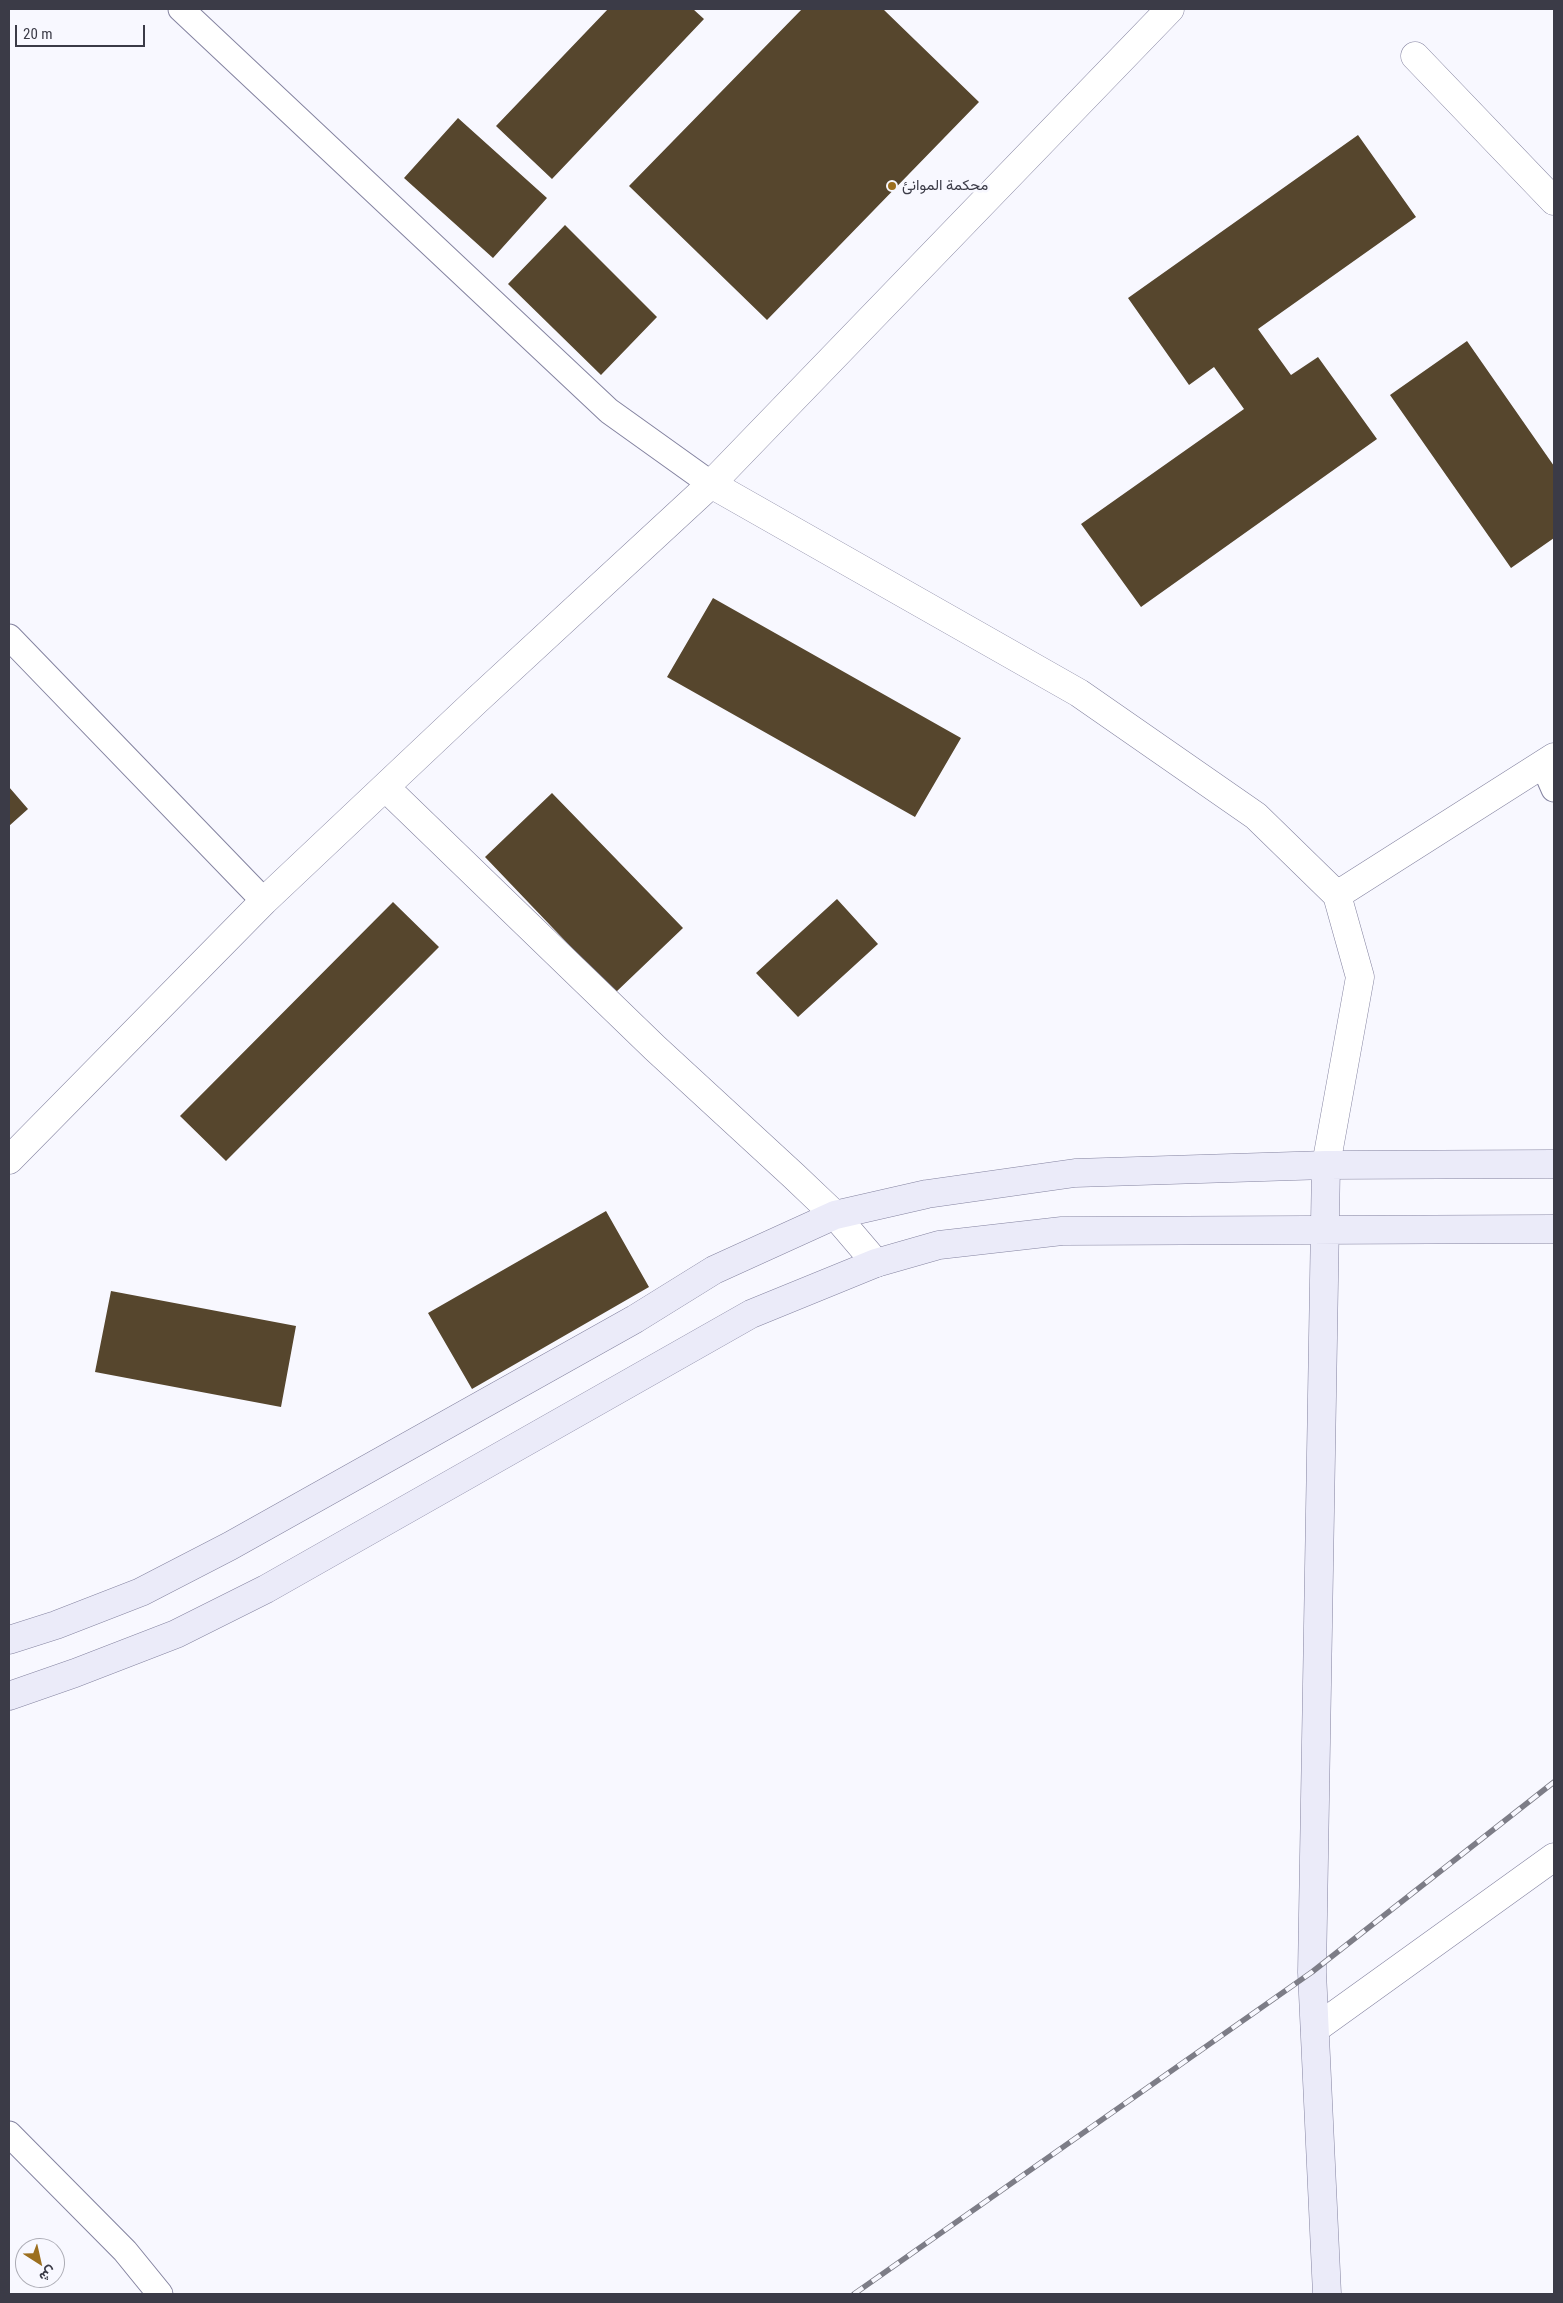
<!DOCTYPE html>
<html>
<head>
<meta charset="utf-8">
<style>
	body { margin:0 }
	#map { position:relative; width:1563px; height:2303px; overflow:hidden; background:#f8f8ff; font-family:"Roboto Condensed",Vazirmatn,sans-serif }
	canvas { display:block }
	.frame { position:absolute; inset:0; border:10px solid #3b3b47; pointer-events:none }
	.north { position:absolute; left:15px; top:2238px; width:50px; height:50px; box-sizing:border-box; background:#f8f8ff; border:1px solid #acacb5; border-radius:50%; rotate:145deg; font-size:14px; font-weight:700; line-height:20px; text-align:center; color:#3b3b47 }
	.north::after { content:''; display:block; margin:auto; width:18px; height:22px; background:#9c6f1f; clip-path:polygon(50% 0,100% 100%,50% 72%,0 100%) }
	.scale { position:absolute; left:15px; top:25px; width:130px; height:22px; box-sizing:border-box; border:2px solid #3b3b47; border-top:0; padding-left:6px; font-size:15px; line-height:18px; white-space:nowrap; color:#3b3b47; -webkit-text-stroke:4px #f8f8ff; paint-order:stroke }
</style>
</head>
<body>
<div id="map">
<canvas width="1563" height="2303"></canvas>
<div class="frame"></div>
<div class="north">ش</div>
<div class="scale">20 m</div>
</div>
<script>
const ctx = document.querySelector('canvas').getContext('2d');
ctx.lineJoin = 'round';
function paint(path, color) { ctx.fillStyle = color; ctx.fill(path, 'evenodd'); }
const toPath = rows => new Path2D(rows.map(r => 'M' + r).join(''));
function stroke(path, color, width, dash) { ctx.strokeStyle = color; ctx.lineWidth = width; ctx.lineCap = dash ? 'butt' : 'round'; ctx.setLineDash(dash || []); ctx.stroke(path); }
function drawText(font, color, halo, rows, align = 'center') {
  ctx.font = font + ' "Roboto Condensed",Vazirmatn,sans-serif'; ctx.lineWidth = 5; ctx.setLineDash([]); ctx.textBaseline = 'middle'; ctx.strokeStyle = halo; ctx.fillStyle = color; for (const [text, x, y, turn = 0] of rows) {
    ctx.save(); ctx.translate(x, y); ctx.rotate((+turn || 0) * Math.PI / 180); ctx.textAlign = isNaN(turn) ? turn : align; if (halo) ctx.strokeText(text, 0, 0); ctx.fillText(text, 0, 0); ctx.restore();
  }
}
paint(toPath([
	[608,9,693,9,704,19,552,179,496,126],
	[802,9,883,9,979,102,767,320,629,186],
	[458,118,547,198,493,258,404,178],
	[1358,135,1416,217,1258,329,1291,375,1318,357,1377,439,1141,607,1081,524,1244,409,1214,367,1189,385,1128,298],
	[565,225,657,317,601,375,508,284],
	[1467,341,1554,466,1554,538,1511,568,1390,395],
	[713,598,961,738,915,817,667,677],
	[9,787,28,809,9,826],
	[552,793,683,928,615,993,485,857],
	[837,899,878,944,798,1017,756,973],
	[393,902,439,947,226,1161,180,1116],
	[606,1211,649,1287,472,1389,428,1313],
	[111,1291,296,1326,281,1407,95,1372]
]), '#56462d');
const lane = toPath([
	[181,9,609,411,711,484],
	[9,637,264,901],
	[1543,764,1554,789],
	[9,2134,125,2251,160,2294]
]);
const street = toPath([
	[1415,56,1554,201],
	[711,484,1170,9],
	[385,787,655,1048,794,1176,835,1215,876,1263],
	[1337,895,1554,757],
	[9,1160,264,901,476,701,711,484,1079,693,1256,816,1337,895,1360,977,1326,1165],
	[1315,2029,1554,1857]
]);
const secondary = toPath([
	[1326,1165,1312,1972,1327,2294],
	[9,1640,56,1625,141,1592,230,1546,635,1319,714,1270,835,1215,927,1194,1075,1173,1326,1165,1554,1164],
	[9,1696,75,1673,176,1634,266,1589,751,1314,876,1263,939,1245,1062,1231,1554,1229]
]);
stroke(lane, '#8483a0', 27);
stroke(street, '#8483a0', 29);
stroke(secondary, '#8483a0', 29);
stroke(lane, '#fff', 25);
stroke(street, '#fff', 28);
stroke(secondary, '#ebebf9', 28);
const rail = toPath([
	[854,2294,1312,1972,1554,1782]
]);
stroke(rail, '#7d7d87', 5.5);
stroke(rail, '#f8f8ff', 4, [11]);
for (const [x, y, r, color] of [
	[892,186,5,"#9c6f1f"]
]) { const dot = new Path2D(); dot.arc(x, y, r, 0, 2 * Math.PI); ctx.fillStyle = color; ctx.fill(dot); stroke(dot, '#f8f8ff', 2); }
drawText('15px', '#3b3b47', '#f8f8ff', [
	["محكمة الموانئ",902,186]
], 'left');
</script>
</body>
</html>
